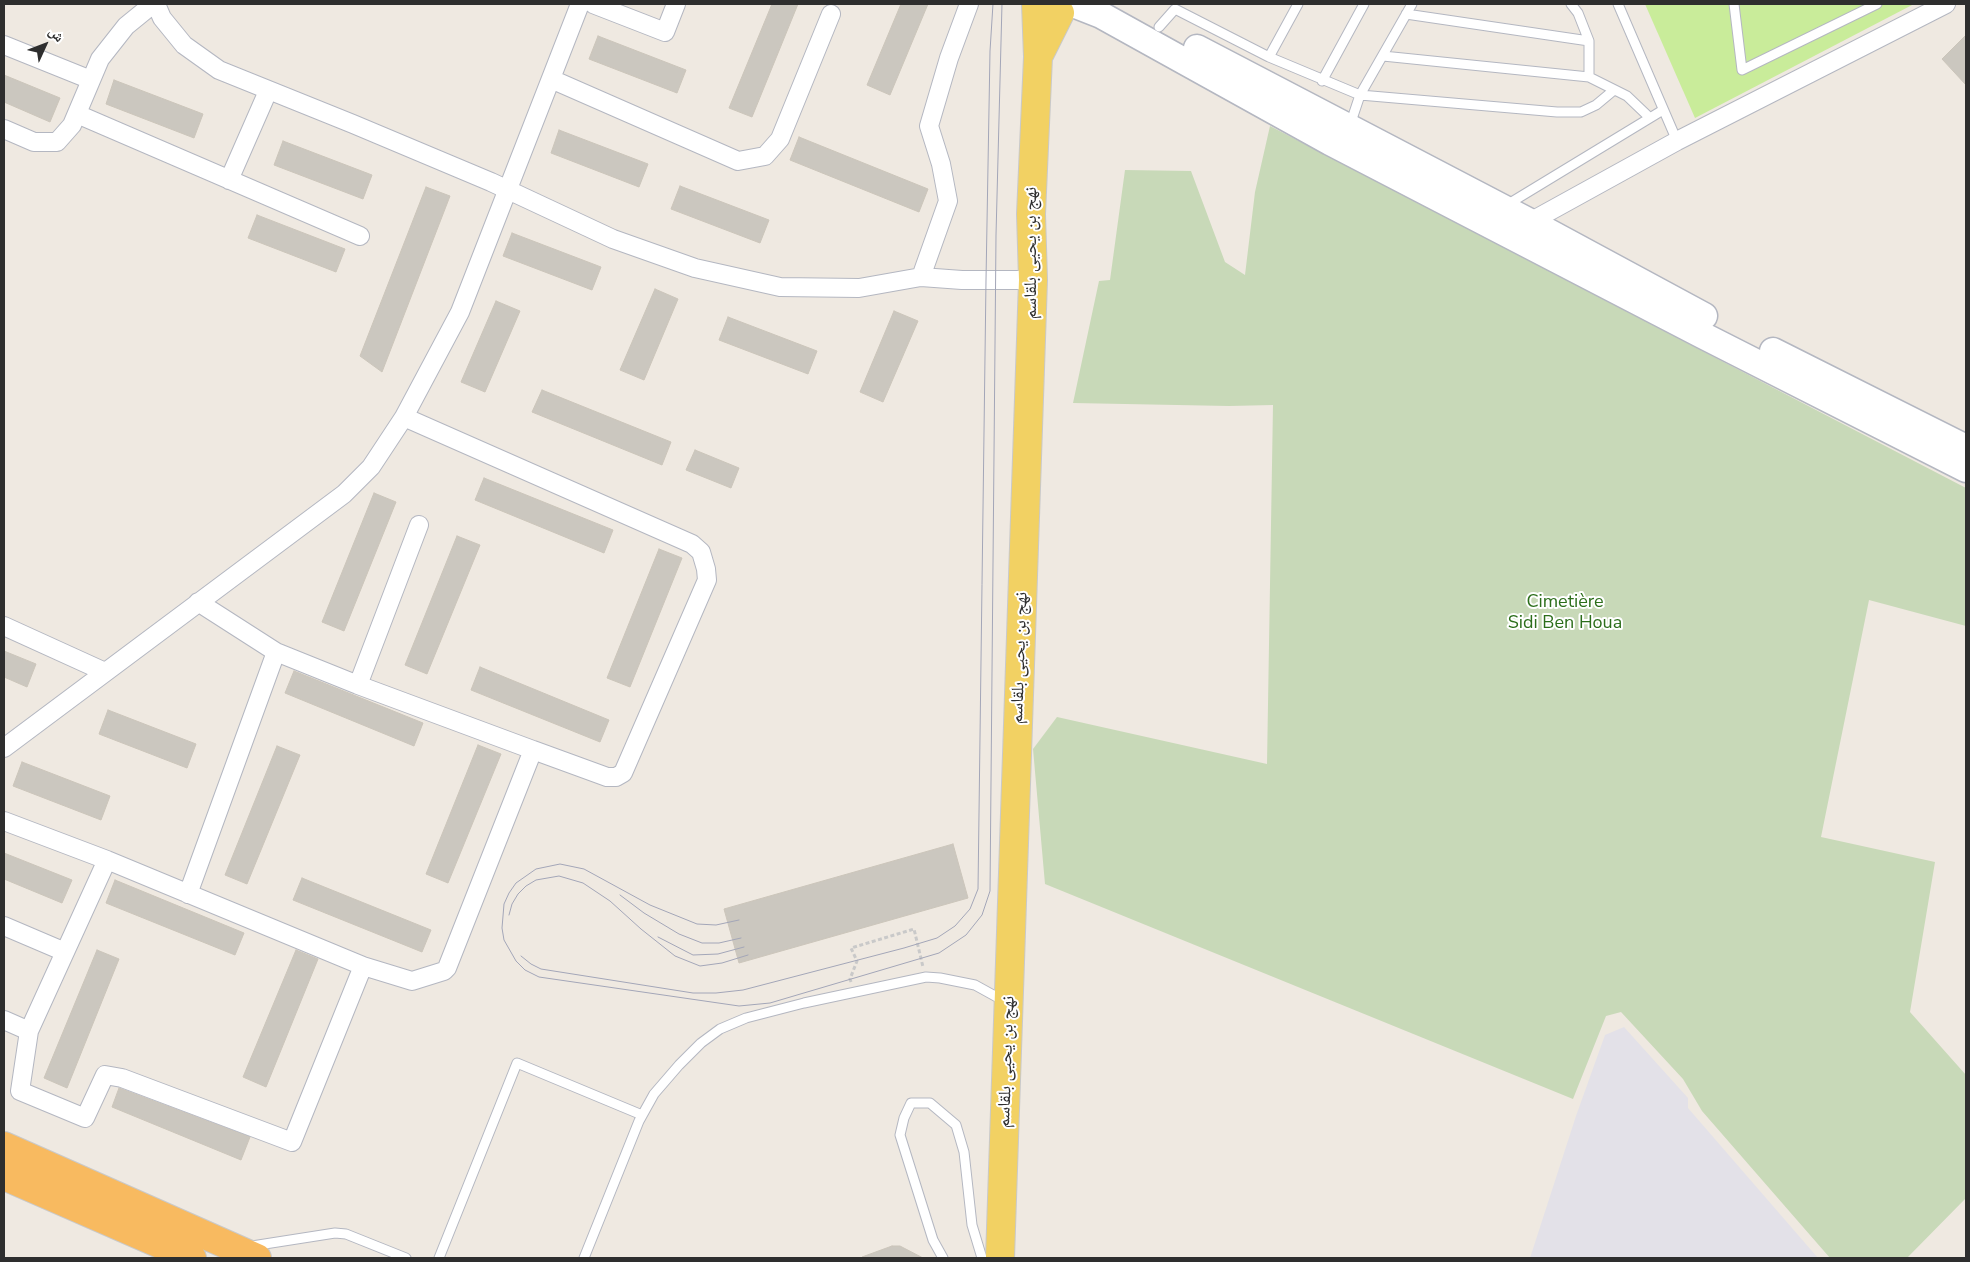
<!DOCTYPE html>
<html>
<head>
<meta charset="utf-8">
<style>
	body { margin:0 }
	#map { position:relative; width:1970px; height:1262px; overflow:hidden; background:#efe9e1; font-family:"Nunito Sans","Noto Naskh Arabic",sans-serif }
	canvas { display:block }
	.frame { position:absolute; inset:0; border:5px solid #2e2e2e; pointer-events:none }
	.north { position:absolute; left:20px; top:20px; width:50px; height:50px; -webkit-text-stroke:4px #fff; paint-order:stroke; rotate:47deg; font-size:14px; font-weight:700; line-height:20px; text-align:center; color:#2e2e2e }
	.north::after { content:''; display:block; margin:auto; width:18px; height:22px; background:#2e2e2e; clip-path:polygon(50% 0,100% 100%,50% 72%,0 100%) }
</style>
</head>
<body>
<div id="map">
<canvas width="1970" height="1262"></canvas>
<div class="frame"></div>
<div class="north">ش</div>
</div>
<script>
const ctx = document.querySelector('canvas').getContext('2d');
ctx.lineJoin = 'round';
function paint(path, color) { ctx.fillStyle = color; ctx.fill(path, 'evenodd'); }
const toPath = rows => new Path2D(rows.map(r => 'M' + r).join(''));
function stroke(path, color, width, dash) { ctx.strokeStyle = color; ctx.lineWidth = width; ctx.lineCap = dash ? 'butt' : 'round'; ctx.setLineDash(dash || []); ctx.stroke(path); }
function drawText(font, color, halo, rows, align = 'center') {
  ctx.font = font + ' "Nunito Sans","Noto Naskh Arabic",sans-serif'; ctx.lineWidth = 4; ctx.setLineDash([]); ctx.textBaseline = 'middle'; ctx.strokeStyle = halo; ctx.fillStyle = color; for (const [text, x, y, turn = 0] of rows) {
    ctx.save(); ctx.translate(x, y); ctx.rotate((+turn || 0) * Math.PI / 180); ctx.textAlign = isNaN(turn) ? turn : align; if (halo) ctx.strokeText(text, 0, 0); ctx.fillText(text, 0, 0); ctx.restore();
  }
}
paint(toPath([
	[1624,1027,1688,1098,1688,1108,1818,1258,1530,1258,1576,1116,1605,1035]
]), '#e3e1e8');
paint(toPath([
	[1270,126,1966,488,1966,626,1869,600,1821,837,1935,862,1910,1012,1966,1075,1966,1198,1907,1258,1830,1258,1702,1111,1683,1079,1621,1012,1606,1016,1573,1099,1045,884,1033,749,1057,717,1267,764,1273,405,1229,406,1073,403,1099,281,1110,280,1125,170,1191,171,1225,262,1245,275,1255,192]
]), '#c8d9b8');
paint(toPath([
	[1645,4,1914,4,1695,118]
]), '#c9ec9a');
const building = toPath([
	[772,4,798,4,752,117,729,108,772,4],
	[901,4,928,4,890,95,867,85,901,4],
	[1966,35,1966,85,1942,59,1966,35],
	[598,36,686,70,677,93,589,59,598,36],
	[4,75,60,98,50,122,4,102,4,75],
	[114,80,203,114,194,138,106,104,114,80],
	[559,130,648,164,639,187,551,153,559,130],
	[799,137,928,189,919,212,790,160,799,137],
	[283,141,372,175,363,199,274,165,283,141],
	[680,186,769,220,760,243,671,209,680,186],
	[426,187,450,196,382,372,360,356,426,187],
	[257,215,345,249,336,272,248,238,257,215],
	[512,233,601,267,592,290,503,256,512,233],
	[655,289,678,299,644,380,620,370,655,289],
	[496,301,520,311,485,392,461,382,496,301],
	[894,311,918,321,883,402,860,392,894,311],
	[728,317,817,351,808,374,719,340,728,317],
	[542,390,671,442,662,465,532,412,542,390],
	[695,450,739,468,731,488,686,470,695,450],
	[484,478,613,530,604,553,475,500,484,478],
	[374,493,396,502,344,631,322,622,374,493],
	[457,536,480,545,427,674,405,665,457,536],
	[659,549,682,558,630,687,607,678,659,549],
	[4,651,36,664,27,687,4,677,4,651],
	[480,667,609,720,600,742,471,690,480,667],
	[294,671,423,723,414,746,285,693,294,671],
	[108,710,196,744,187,768,99,734,108,710],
	[478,745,501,754,448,883,426,874,478,745],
	[277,746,300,755,247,884,225,875,277,746],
	[22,762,110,796,101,820,13,786,22,762],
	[953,844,968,898,739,963,724,909,953,844],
	[4,853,72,880,62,903,4,879,4,853],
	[302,878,431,930,422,952,293,900,302,878],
	[115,880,244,933,235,955,106,903,115,880],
	[97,950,119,959,67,1088,44,1078,97,950],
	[296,950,318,959,266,1087,243,1077,296,950],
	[119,1088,250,1137,241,1160,112,1107,119,1088],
	[892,1246,900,1246,923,1258,862,1258,862,1257,892,1246]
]);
paint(building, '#cbc7bf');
stroke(building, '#cbc5ba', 1);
const service = toPath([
	[1412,4,1360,95,1557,112,1581,112,1596,105,1614,90],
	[1571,4,1578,13,1589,41,1589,77,1627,96,1649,117],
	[1618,4,1677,141],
	[1734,4,1742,70,1877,4],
	[1406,14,1589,41],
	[1159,27,1175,9,1269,57,1360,95,1352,119,1354,124],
	[1383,56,1589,77],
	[1269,57,1298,4],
	[1322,81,1364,4],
	[1505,206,1663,110],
	[252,1246,335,1233,346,1234,406,1258],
	[439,1258,517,1063,642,1115],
	[584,1258,639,1121,654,1094,679,1065,701,1043,720,1029,746,1018,804,1003,926,977,940,978,975,985,1004,1001],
	[943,1258,933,1240,900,1135,904,1118,911,1103,930,1103,956,1125,964,1152,972,1225,982,1258]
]);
const minor = toPath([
	[156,4,162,18,184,45,219,70,353,124,491,182,613,239,695,268,780,287,859,288,921,277,962,280,1033,280],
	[593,4,665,32,676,4],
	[4,45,91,80],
	[551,79,738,161,765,156,780,139,831,14],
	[77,114,360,236],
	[4,129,34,142,57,142,72,125,100,59,126,26,153,4],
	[229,180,268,91],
	[1525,227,1530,222,1677,141,1946,4],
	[921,277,948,201,941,164,929,126,949,58,969,4],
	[198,602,276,652,358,685,533,750],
	[4,626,105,672],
	[358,685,419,525],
	[4,748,344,494,371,467,404,417,460,312,580,4],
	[4,821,107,860,363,966,412,981,444,971,447,968,533,750,607,777,616,777,623,773,707,580,706,569,701,552,692,544,404,417],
	[188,894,276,652],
	[4,926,65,952],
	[4,1020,29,1031,107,860],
	[29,1031,20,1091,85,1118,105,1075,122,1078,292,1142,363,966]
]);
const secondary = toPath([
	[1073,4,1101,15,1330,142,1702,335,1966,469],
	[1197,48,1530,222,1704,316],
	[1773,351,1966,448]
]);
const primary = toPath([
	[1040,53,1060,13],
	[1000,1258,1033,280,1031,214,1038,57,1036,4]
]);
const trunk = toPath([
	[4,1146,257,1258],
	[4,1176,192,1258]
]);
stroke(service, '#b4b7c1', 11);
stroke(minor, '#b4b7c1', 20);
stroke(secondary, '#b4b7c1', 29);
stroke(primary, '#c9c9c9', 30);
stroke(trunk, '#c9c9c9', 30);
stroke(toPath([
	[851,982,850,979,857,961,851,948,914,929,923,967]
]), '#c9c9c9', 3, [4, 2.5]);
stroke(service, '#fff', 9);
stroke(minor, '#fff', 18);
stroke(secondary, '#fff', 26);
stroke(primary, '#f2d163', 28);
stroke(trunk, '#f8ba60', 28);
stroke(toPath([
	[620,895,644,913,679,934,702,943,719,943,741,938],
	[509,915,512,904,518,894,526,886,536,880,559,876,583,883,610,901,641,929,675,956,700,966,722,963,748,955],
	[739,920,716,925,697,924,650,905,584,869,560,864,536,869,516,883,509,893,504,904,502,928,504,940,516,961,525,970,539,977,739,1006,770,1003,939,953,966,935,982,915,990,891,996,235,1002,4],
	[658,937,693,955,718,954,744,947],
	[521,956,531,964,541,969,693,993,716,993,743,990,904,948,937,938,955,926,970,909,978,889,986,280,990,51,993,4]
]), '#a3a6b8', 1);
drawText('18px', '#2e2e2e', '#fff', [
	["نهج بن يحيى بلقاسم",1032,253,-90],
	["نهج بن يحيى بلقاسم",1020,658,-88],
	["نهج بن يحيى بلقاسم",1007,1062,-88]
]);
drawText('18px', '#2c6e1b', '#fff', [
	["Cimetière",1565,603],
	["Sidi Ben Houa",1565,624]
]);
</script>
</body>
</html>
